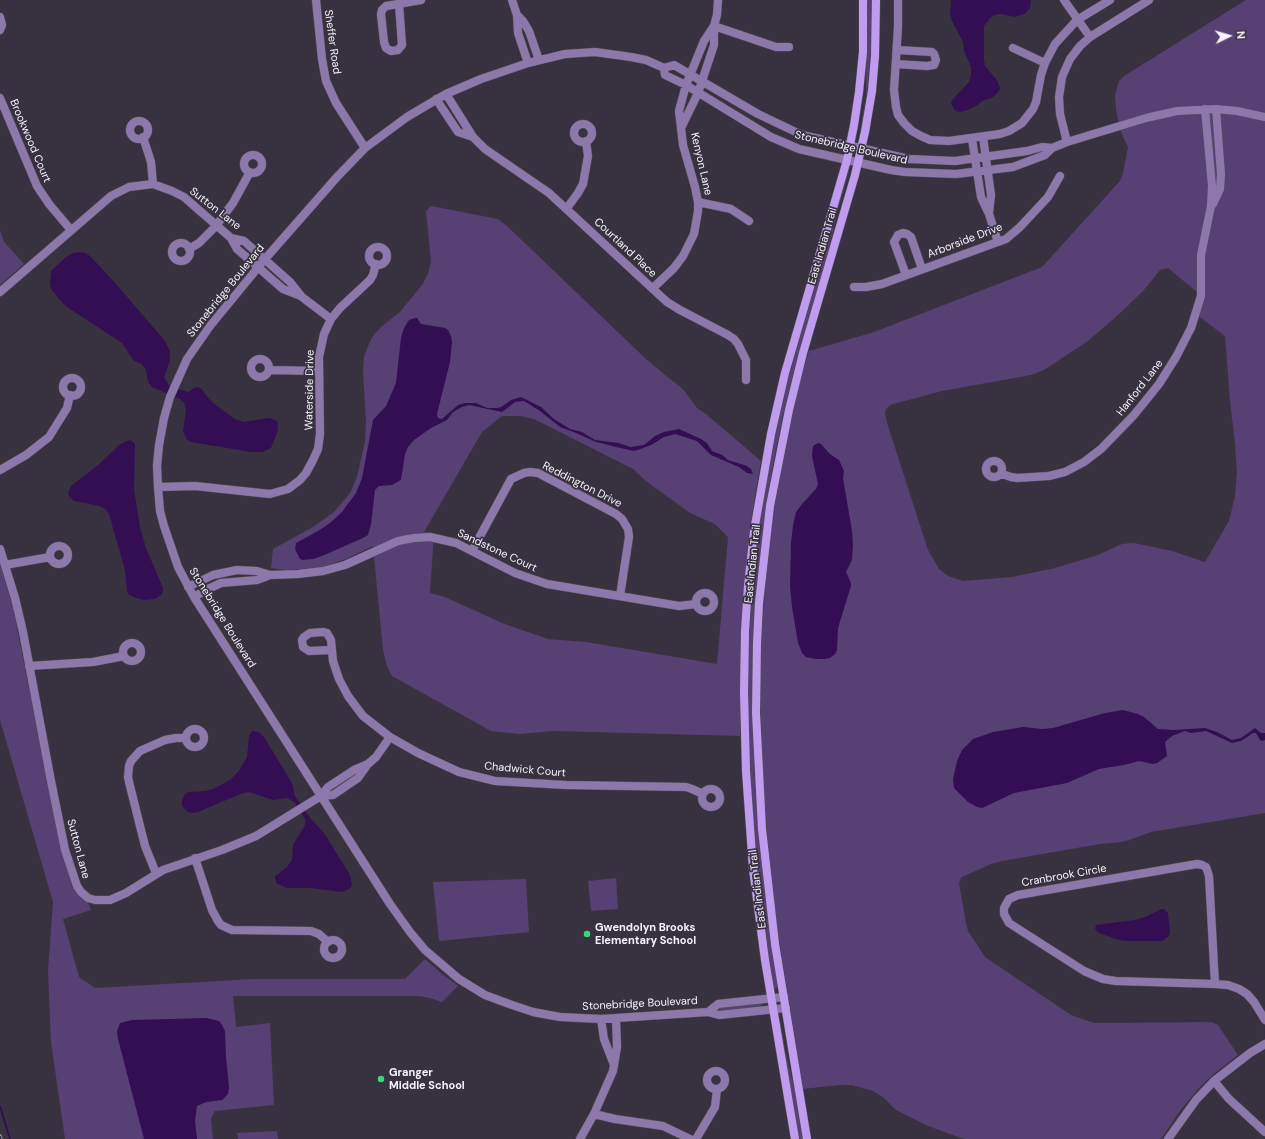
<!DOCTYPE html>
<html>
<head>
<meta charset="utf-8">
<style>
	body { margin:0 }
	#map { position:relative; width:1265px; height:1139px; overflow:hidden; background:#383240; font-family:"DM Sans",sans-serif }
	canvas { display:block }
	.north { position:absolute; left:1209px; top:16px; width:40px; height:40px; -webkit-text-stroke:3px #383240; paint-order:stroke; rotate:85deg; font-size:11px; font-weight:700; line-height:16px; text-align:center; color:#f5f2fb }
	.north::after { content:''; display:block; margin:auto; width:14px; height:18px; background:#f5f2fb; clip-path:polygon(50% 0,100% 100%,50% 72%,0 100%) }
</style>
</head>
<body>
<div id="map">
<canvas width="1265" height="1139"></canvas>
<div class="north">N</div>
</div>
<script>
const ctx = document.querySelector('canvas').getContext('2d');
ctx.lineJoin = 'round';
function paint(path, color) { ctx.fillStyle = color; ctx.fill(path, 'evenodd'); }
const toPath = rows => new Path2D(rows.map(r => 'M' + r).join(''));
function stroke(path, color, width, dash) { ctx.strokeStyle = color; ctx.lineWidth = width; ctx.lineCap = dash ? 'butt' : 'round'; ctx.setLineDash(dash || []); ctx.stroke(path); }
function drawText(font, color, halo, rows, align = 'center') {
  ctx.font = font + ' "DM Sans",sans-serif'; ctx.lineWidth = 3.5; ctx.setLineDash([]); ctx.textBaseline = 'middle'; ctx.strokeStyle = halo; ctx.fillStyle = color; for (const [text, x, y, turn = 0] of rows) {
    ctx.save(); ctx.translate(x, y); ctx.rotate((+turn || 0) * Math.PI / 180); ctx.textAlign = isNaN(turn) ? turn : align; if (halo) ctx.strokeText(text, 0, 0); ctx.fillText(text, 0, 0); ctx.restore();
  }
}
paint(toPath([
	[867,0,872,0,872,37,867,92,860,138,859,138,866,96],
	[1246,0,1265,0,1265,813,1151,832,1132,839,1122,842,1100,844,1002,861,991,864,964,876,961,878,959,883,966,923,968,931,985,957,1071,1015,1094,1023,1211,1022,1218,1025,1238,1055,1215,1073,1197,1090,1180,1111,1161,1139,964,1139,928,1126,896,1110,884,1098,873,1091,852,1085,839,1085,803,1089,777,927,770,868,762,768,760,683,761,637,770,530,789,430,798,387,809,351,874,332,1042,267,1120,181,1123,173,1128,147,1121,132,1116,110,1115,95,1119,81,1124,76],
	[1168,268,1197,292,1193,312,1225,336,1230,401,1235,443,1237,472,1235,496,1229,521,1205,562,1172,551,1134,543,1122,544,1098,555,1055,568,1012,577,963,581,948,576,939,569,928,550,887,423,885,413,886,409,890,405,942,391,1031,375,1044,370,1088,341,1119,314,1143,291,1160,270],
	[848,172,849,172,838,209,827,257,793,375,783,416,773,465,766,506,757,586,752,682,755,784,764,886,778,986,776,989,773,987,759,888,749,768,748,704,748,650,753,580,759,523,772,445,783,396],
	[431,206,498,219,508,227,645,358,665,375,683,389,697,408,706,414,761,461,750,527,743,604,740,652,740,736,554,731,519,734,491,731,392,676,387,666,383,650,373,546,346,559,322,567,287,570,271,568,273,549,313,527,334,512,350,493,357,477,365,441,366,421,363,371,364,357,368,346,373,336,381,327,400,312,422,285,428,274,431,262,426,211],
	[502,416,521,416,534,419,633,469,646,481,690,513,715,524,728,537,717,664,586,642,548,639,502,623,445,597,430,593,434,533,424,532,482,432],
	[0,230,4,242,24,264,0,285],
	[0,564,13,608,18,633,60,845,72,886,76,893,88,902,91,910,63,919,79,977,95,988,253,979,405,979,425,959,442,974,458,986,442,1002,430,998,419,996,233,996,236,1027,270,1023,274,1105,215,1111,211,1119,213,1139,65,1139,51,1042,48,971,53,902,0,720],
	[616,878,618,909,591,911,588,881],
	[526,879,529,932,439,941,433,882],
	[760,1003,762,1005,760,1007,720,1011,718,1009,718,1007],
	[778,1019,780,1019,785,1050,797,1099,804,1139,799,1139],
	[277,1131,278,1139,238,1139,237,1133]
]), '#574073');
paint(toPath([
	[951,0,1031,0,1030,8,1025,14,1014,17,1000,14,995,15,991,17,984,26,984,60,985,66,997,80,1000,88,998,92,992,98,982,101,978,105,965,111,960,112,956,111,954,109,951,103,953,99,969,82,971,75,971,67,964,51,963,42,952,21,950,14],
	[80,252,85,253,90,256,116,284,165,341,170,351,170,360,164,377,169,386,188,392,194,388,198,387,202,389,206,395,213,403,235,419,244,422,269,418,276,420,278,423,278,430,271,448,262,452,251,452,191,442,186,439,183,431,186,410,184,403,180,399,152,387,148,382,146,370,142,364,134,361,122,343,67,307,59,299,51,289,50,283,51,271,66,257,73,253],
	[415,318,417,318,421,324,445,328,448,330,451,336,452,342,450,362,437,414,438,418,442,419,458,405,465,403,476,403,487,408,497,408,501,407,511,400,521,397,541,407,554,419,570,429,582,432,595,440,618,443,631,447,644,445,655,436,664,432,679,429,701,439,707,443,712,451,722,455,728,460,747,466,751,469,753,474,747,473,739,467,711,455,697,441,675,434,664,437,651,445,638,450,633,451,596,442,576,433,560,427,540,411,524,401,515,402,502,412,469,405,462,407,453,412,447,420,431,428,414,440,408,447,405,454,401,480,392,485,379,486,375,490,371,524,368,535,363,538,322,556,313,559,303,560,300,559,295,549,296,543,318,531,330,523,342,512,356,493,362,478,373,420,386,406,396,383,401,338,404,328,409,320],
	[131,440,135,444,134,489,140,527,146,548,163,588,162,594,155,599,144,600,136,598,129,595,127,592,125,570,109,514,105,509,99,506,74,501,69,496,68,493,71,486,97,466,119,445,127,441],
	[818,443,821,444,830,454,839,460,844,471,843,478,852,531,853,545,852,560,846,572,851,583,851,586,838,628,837,650,835,654,830,658,824,659,815,659,806,657,802,653,798,643,792,607,790,586,791,543,793,525,796,512,802,504,816,489,818,484,812,456,813,446],
	[1123,710,1138,714,1144,717,1158,729,1174,730,1205,728,1217,732,1232,740,1241,738,1255,728,1261,733,1265,733,1265,740,1262,741,1260,740,1256,733,1253,733,1241,741,1232,743,1206,731,1191,733,1185,731,1172,736,1165,742,1167,756,1157,763,1153,764,1139,761,1124,765,1099,769,1067,783,1014,793,982,808,977,807,968,802,954,788,953,779,957,761,962,750,973,739,993,732,1023,727,1042,729,1053,728,1105,713],
	[252,731,259,732,264,737,292,783,295,796,299,802,311,819,324,833,350,875,352,886,349,889,342,892,311,888,287,888,277,884,275,879,275,876,287,867,292,860,293,845,305,825,305,819,295,803,288,798,273,800,249,792,243,793,198,812,192,813,188,812,182,806,182,800,185,794,188,792,205,791,213,789,230,780,238,772,247,757,249,735],
	[1162,909,1164,909,1168,913,1170,932,1169,936,1162,941,1128,941,1119,940,1099,933,1095,929,1096,925,1135,920,1145,917],
	[206,1018,219,1021,222,1025,225,1031,226,1057,229,1087,228,1094,222,1100,206,1102,197,1106,195,1121,197,1139,144,1139,118,1039,117,1031,120,1023,132,1020]
]), '#330e53');
stroke(toPath([
	[0,1106,10,1139]
]), '#330e53', 2);
const minor = toPath([
	[316,0,322,59,326,81,336,103,365,148],
	[512,0,517,15,518,33,528,63],
	[898,0,898,27,894,90,896,107,898,115,904,123,912,131,921,136,930,140,949,141,1000,134,1009,131,1022,123,1033,109,1036,102,1041,75,1045,63,1055,44,1077,20,1110,0],
	[1064,0,1090,37],
	[399,4,402,45,398,50,391,51,386,48,384,42,381,14,382,10,386,6,421,0],
	[517,15,523,21,529,31,539,60],
	[0,17,2,25,0,30],
	[714,26,776,47,789,47],
	[1013,48,1045,63],
	[896,64,927,66,934,65,936,60,934,54,932,52,897,50],
	[664,68,665,75,686,85,771,137,799,149,891,170,905,172,956,174,1013,167,1045,155,1052,148,1067,142,1146,118,1177,111,1216,109,1237,111,1265,117],
	[446,94,473,137,485,149,549,193,667,302,680,310,728,335,734,339,738,344,746,360,746,380],
	[0,98,37,186,49,204,71,230],
	[436,99,458,132,473,137],
	'130 130a9 9 0 1 1 18 0a9 9 0 1 1-18 0Z',
	'574 133a9 9 0 1 1 18 0a9 9 0 1 1-18 0Z',
	[682,126,698,93,714,45,714,26,717,15,718,0],
	[143,137,151,162,153,184],
	[983,137,991,195,989,213],
	[972,139,981,197,989,214,998,242],
	[1067,142,1060,114,1059,97,1062,77,1070,59,1080,46,1090,37,1149,0],
	'244 164a9 9 0 1 1 18 0a9 9 0 1 1-18 0Z',
	[698,202,731,209,749,221],
	[1213,204,1220,189,1221,174,1216,109],
	[567,208,578,193,583,184,588,156,586,141],
	[231,238,237,249,283,289,301,296],
	'172 252a9 9 0 1 1 18 0a9 9 0 1 1-18 0Z',
	'369 256a9 9 0 1 1 18 0a9 9 0 1 1-18 0Z',
	[189,249,199,243,216,226,233,203,250,172],
	[906,275,894,242,898,235,903,233,907,234,911,237,922,269],
	[854,287,866,287,882,284,1006,239,1020,227,1048,197,1060,176],
	[653,288,674,268,683,256,694,234,698,211,698,202,695,187,683,145,679,111,686,85,704,41,714,26],
	[0,292,111,196,129,187,153,184,172,191,184,197,231,238,244,241,290,282,302,297,331,319],
	'251 368a9 9 0 1 1 18 0a9 9 0 1 1-18 0Z',
	[269,370,319,371],
	'63 387a9 9 0 1 1 18 0a9 9 0 1 1-18 0Z',
	'986 469a8 8 0 1 1 16 0a8 8 0 1 1-16 0Z',
	[0,470,26,455,49,437,67,408,70,395],
	[1002,474,1011,477,1017,478,1049,476,1065,472,1084,462,1101,449,1134,415,1159,384,1176,357,1191,328,1201,296,1201,255,1211,206,1212,186,1205,109],
	[158,487,195,486,270,494,288,489,300,480,306,473,313,460,318,449,320,434,319,357,324,334,331,319,340,308,370,280,373,275,376,264],
	'50 555a9 9 0 1 1 18 0a9 9 0 1 1-18 0Z',
	[0,549,15,598,23,632,51,781,65,850,77,886,81,892,88,898,95,900,110,900,126,893,163,870,222,850,256,836,321,796,328,787,354,770,368,764],
	[472,551,511,479,524,473,530,472,538,473,616,514,622,519,628,529,629,537,620,596],
	[5,565,50,557],
	[188,587,213,575,237,570,257,571,270,575,298,574,323,571,345,565,398,541,414,538,430,537,456,543,515,573,547,584,679,606,696,604],
	'696 602a9 9 0 1 1 18 0a9 9 0 1 1-18 0Z',
	[194,597,208,589,221,583,257,580,270,575],
	'123 652a9 9 0 1 1 18 0a9 9 0 1 1-18 0Z',
	[331,650,309,651,303,647,302,640,304,637,310,633,323,632,327,633,331,640,333,661,339,679,348,696,363,716,390,737,418,753,459,772,495,781,566,785,686,787,692,789,703,794],
	[29,666,93,662,124,656],
	'186 738a9 9 0 1 1 18 0a9 9 0 1 1-18 0Z',
	'702 798a9 9 0 1 1 18 0a9 9 0 1 1-18 0Z',
	[321,796,333,795,358,778,368,764,376,757,390,737],
	[195,858,212,910,218,921,221,925,232,930,311,931,319,934,328,942],
	[1197,864,1202,865,1206,867,1209,876,1215,984,1116,981,1103,979,1084,971,1009,923,1004,914,1004,908,1009,899,1018,895,1197,864],
	[156,873,145,846,129,782,128,777,129,766,131,761,140,751,165,740,176,738,186,738],
	'324 949a9 9 0 1 1 18 0a9 9 0 1 1-18 0Z',
	[1215,984,1228,985,1239,989,1247,994,1254,1002,1265,1020],
	[786,1008,719,1015,708,1012,601,1019,560,1017,533,1012,512,1005,485,995,459,979,425,950,410,932,390,904,194,597,178,567,164,526,160,511,158,487,157,466,159,445,164,418,170,397,187,359,210,326,265,259,337,177,365,148,407,117,446,94,481,79,528,63,565,54,595,52,631,57,646,60,664,68,674,65,758,114,802,135,909,159,955,161,1027,151,1042,147,1052,148],
	[708,1012,718,1004,784,997],
	[601,1019,604,1039,614,1065],
	'707 1080a9 9 0 1 1 18 0a9 9 0 1 1-18 0Z',
	[1214,1081,1229,1099,1265,1132],
	[594,1114,615,1119,663,1126,690,1139],
	[580,1139,594,1114,613,1071,617,1047,616,1018],
	[696,1139,715,1107,717,1089],
	[1168,1139,1196,1100,1214,1081,1250,1053,1265,1044]
]);
const secondary = toPath([
	[795,1139,765,960,753,869,746,771,744,692,745,631,748,586,754,531,771,434,785,373,847,160,854,125,859,92,863,52,863,0],
	[807,1139,775,944,762,829,756,713,757,643,759,603,770,506,789,410,803,353,855,175,865,132,872,91,875,56,876,0]
]);
stroke(minor, '#56515e', 9);
stroke(secondary, '#56515e', 9);
stroke(minor, '#8d78ab', 8);
stroke(secondary, '#bf9cee', 8);
const rail = toPath([
	[0,1136,1,1139]
]);
stroke(rail, '#9f9ba6', 3.5);
stroke(rail, '#383240', 2, [6]);
for (const [x, y, r, color] of [
	[587,934,4,"#3ad77f"],
	[381,1079,4,"#3ad77f"]
]) { const dot = new Path2D(); dot.arc(x, y, r, 0, 2 * Math.PI); ctx.fillStyle = color; ctx.fill(dot); stroke(dot, '#383240', 1.5); }
drawText('11px', '#f5f2fb', '#383240', [
	["Sheffer Road",332,42,82],
	["Brookwood Court",30,141,67],
	["Stonebridge Boulevard",851,148,13],
	["Kenyon Lane",701,164,77],
	["Sutton Lane",215,209,38],
	["Arborside Drive",965,241,-21],
	["East Indian Trail",823,246,-74],
	["Courtland Place",625,248,43],
	["Stonebridge Boulevard",226,291,-51],
	["Hanford Lane",1140,388,-52],
	["Waterside Drive",310,390,-89],
	["Reddington Drive",582,485,27],
	["Sandstone Court",497,551,25],
	["East Indian Trail",753,564,-84],
	["Stonebridge Boulevard",222,618,58],
	["Chadwick Court",525,770,5],
	["Sutton Lane",78,849,75],
	["Cranbrook Circle",1064,876,-10],
	["East Indian Trail",758,889,-97],
	["Stonebridge Boulevard",640,1004,-3]
]);
drawText('bold 11px', '#f5f2fb', '#383240', [
	["Gwendolyn Brooks",595,928],
	["Elementary School",595,941],
	["Granger",389,1073],
	["Middle School",389,1086]
], 'left');
</script>
</body>
</html>
